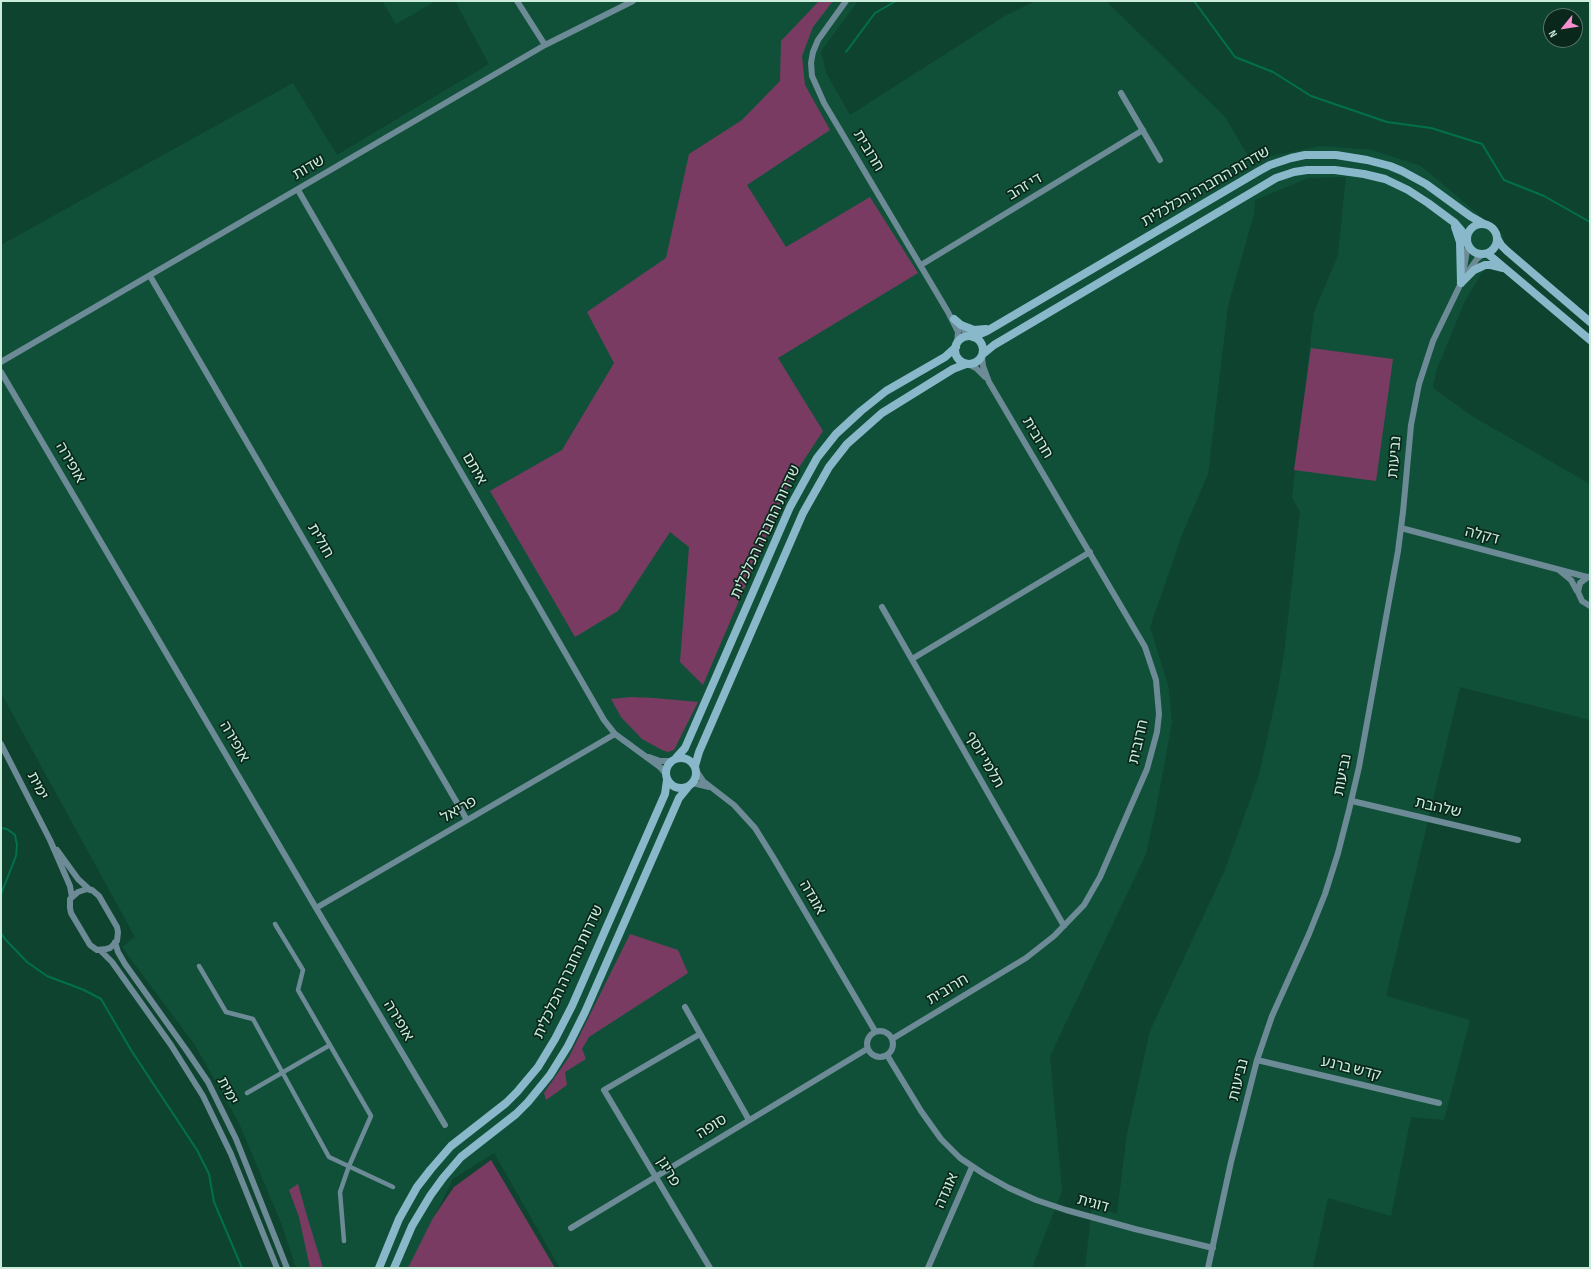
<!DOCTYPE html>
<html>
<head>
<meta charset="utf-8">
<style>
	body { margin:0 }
	#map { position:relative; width:1591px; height:1269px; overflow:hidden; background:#0e442f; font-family:"Sofia Sans Condensed",sans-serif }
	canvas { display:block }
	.frame { position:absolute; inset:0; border:2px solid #cceddc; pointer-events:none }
	.north { position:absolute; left:1543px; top:8px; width:40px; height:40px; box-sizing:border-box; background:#0a271b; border:1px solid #587668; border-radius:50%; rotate:240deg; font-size:11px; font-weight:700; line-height:16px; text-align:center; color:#cceddc }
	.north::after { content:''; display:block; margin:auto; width:14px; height:18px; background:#f690d0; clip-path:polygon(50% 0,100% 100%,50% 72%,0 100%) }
</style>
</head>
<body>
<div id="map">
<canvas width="1591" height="1269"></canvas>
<div class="frame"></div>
<div class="north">N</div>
</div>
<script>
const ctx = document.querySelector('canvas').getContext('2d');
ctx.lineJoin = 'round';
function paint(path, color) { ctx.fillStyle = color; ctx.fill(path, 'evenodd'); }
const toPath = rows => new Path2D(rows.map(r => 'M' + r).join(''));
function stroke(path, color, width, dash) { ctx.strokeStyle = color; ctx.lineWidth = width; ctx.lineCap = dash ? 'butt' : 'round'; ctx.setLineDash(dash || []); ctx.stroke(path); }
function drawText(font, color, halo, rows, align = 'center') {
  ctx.font = font + ' "Sofia Sans Condensed","Noto Sans Hebrew",sans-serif'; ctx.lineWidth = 3.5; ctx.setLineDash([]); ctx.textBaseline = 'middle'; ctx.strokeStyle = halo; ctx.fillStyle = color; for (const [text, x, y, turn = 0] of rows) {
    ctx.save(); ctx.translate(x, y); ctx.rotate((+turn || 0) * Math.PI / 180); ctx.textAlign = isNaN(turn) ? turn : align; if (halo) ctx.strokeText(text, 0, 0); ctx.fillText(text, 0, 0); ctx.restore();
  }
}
paint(toPath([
	[382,1,436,1,396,24],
	[455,1,858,1,821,51,826,73,850,115,1005,16,1035,1,1106,1,1225,117,1253,164,1267,157,1321,146,1372,150,1421,166,1504,236,1465,301,1436,371,1433,388,1472,416,1590,484,1590,720,1460,687,1386,996,1470,1020,1444,1120,1411,1117,1391,1216,1328,1198,1313,1268,1085,1268,1092,1207,1117,1214,1127,1134,1150,1031,1225,870,1259,775,1277,694,1284,654,1300,512,1292,497,1314,312,1338,256,1346,177,1308,178,1255,200,1254,214,1228,306,1208,474,1182,535,1150,627,1168,685,1172,722,1157,804,1146,854,1050,1056,1062,1191,1032,1268,560,1268,494,1153,453,1179,409,1268,296,1268,282,1225,239,1123,195,1045,122,947,135,937,1,693,1,245,293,83,337,155,489,64]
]), '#115038');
paint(toPath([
	[819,1,833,1,813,27,802,56,805,85,830,130,747,185,786,247,870,197,918,273,778,358,823,431,790,481,703,685,680,662,689,547,670,532,618,611,575,637,490,491,562,450,614,363,587,312,666,258,689,154,742,120,780,81,781,41],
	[1311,348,1393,359,1376,481,1294,470],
	[632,697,654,698,698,702,674,750,668,752,662,750,642,739,621,717,611,699],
	[630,934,678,950,688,973,589,1037,582,1049,586,1059,565,1072,567,1085,546,1100,544,1093,569,1057],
	[491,1160,555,1268,408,1268,433,1218,454,1187],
	[298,1184,307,1216,323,1268,310,1268,299,1217,289,1190]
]), '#7a3b63');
stroke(toPath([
	[1194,1,1235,57,1273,72,1311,96,1387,122,1431,128,1482,144,1504,180,1544,196,1590,222],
	[846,52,875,13,896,1],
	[1,828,7,829,15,835,17,845,16,856,1,894],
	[1,933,5,939,27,962,47,976,84,990,101,999,131,1050,197,1150,209,1174,214,1202,242,1268]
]), '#02704d', 2);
stroke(toPath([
	[275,924,303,970,298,990,371,1116,349,1166,340,1192,344,1241],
	[199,966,226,1012,253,1019,329,1157,393,1187],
	[247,1093,330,1045]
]), '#6d8b96', 4.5);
stroke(toPath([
	[517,1,545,45],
	[846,1,818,40,813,52,811,63,812,76,824,103,948,312,958,332,957,344],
	[1121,93,1160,160],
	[298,190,604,720,615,734,660,767,666,774],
	[921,265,1143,130],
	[1463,275,1468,244],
	[150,276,467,820],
	[958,325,970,336],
	[1,362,545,45,633,1],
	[968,364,976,368,985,377],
	[1,372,316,908,445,1125],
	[1401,528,1587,577],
	[1560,571,1571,580,1577,591],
	[1588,577,1580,583,1578,592,1582,601,1590,606],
	[882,607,1064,926],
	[912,659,1090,552],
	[1,744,50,840,70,886,72,897],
	[649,757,660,761,672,761],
	[697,772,703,781,734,805,755,828,773,857,875,1031],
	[693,783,709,787],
	[1352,801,1518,840],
	[57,850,78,879,90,890],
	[87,889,92,890,99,896,117,927,118,932,117,941,110,948,106,949,97,950,90,945,71,913,70,908,70,899,78,892,87,889],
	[316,908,615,734],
	[115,942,118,952,125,964,187,1051,208,1082,236,1139,287,1268],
	[101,951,112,962,171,1045,203,1096,231,1154,277,1268],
	[685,1007,749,1120],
	'867 1044a13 13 0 1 1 26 0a13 13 0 1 1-26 0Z',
	[700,1034,604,1090,710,1268],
	[892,1039,1026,958,1054,936,1084,905,1100,877,1147,769,1157,732,1159,714,1156,680,1145,647,989,382,983,366,982,357],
	[887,1055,921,1111,941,1139,960,1158,984,1174,1009,1188,1036,1200,1066,1210,1135,1229,1213,1248],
	[1257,1060,1439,1103],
	[571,1228,867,1049],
	[928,1268,972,1167],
	[1208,1268,1231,1162,1257,1060,1272,1016,1309,934,1325,894,1338,853,1349,810,1359,767,1398,551,1403,512,1411,425,1419,384,1433,341,1463,279,1477,259,1482,255]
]), '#6d8b96', 6);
stroke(toPath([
	'1467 239a15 15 0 1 1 30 0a15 15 0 1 1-30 0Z',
	[1455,227,1460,242,1461,283],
	[1497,238,1501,245,1507,251,1590,322],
	[1488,254,1590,340],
	[1461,283,1474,270,1485,265,1491,265,1503,268],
	[954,319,961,325,974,330,986,329],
	'955 350a14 14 0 1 1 28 0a14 14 0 1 1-28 0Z',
	[973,337,987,331,1259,171,1270,165,1291,158,1305,155,1336,155,1367,160,1390,166,1402,171,1426,184,1470,216,1484,224],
	[983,354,994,345,1266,184,1276,178,1294,172,1307,170,1335,170,1364,174,1385,179,1408,190,1428,203,1455,223,1461,230,1467,239],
	'666 773a15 15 0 1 1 30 0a15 15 0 1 1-30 0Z',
	[676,758,685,748,790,507,817,458,836,434,861,411,886,391,945,357,956,347],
	[695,766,699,752,803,513,829,467,847,444,882,413,953,369,966,364],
	[379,1268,399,1219,417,1187,431,1169,451,1146,506,1103,517,1092,538,1067,555,1039,572,1006,665,794,667,780],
	[394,1268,412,1226,430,1196,443,1178,461,1157,516,1114,528,1102,550,1075,568,1046,585,1012,679,798,688,787]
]), '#88b8ca', 8);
drawText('15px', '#cceddc', '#0a271b', [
	["חרובית",868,151,59],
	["שדות",309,168,-30],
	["די זהב",1025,187,-31],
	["שדרות החברה הכלכלית",1206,187,-30],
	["חרובית",1037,438,59],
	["נביעות",1395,457,-85],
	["אופירה",70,463,60],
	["איתם",474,469,60],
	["שדרות החברה הכלכלית",766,532,-65],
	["דקלה",1482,536,14],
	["חולית",320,541,60],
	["אופירה",234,742,60],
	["חרובית",1139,742,-77],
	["תלמי יוסף",984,760,60],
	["נביעות",1343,775,-79],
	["ימית",37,786,63],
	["שלהבת",1438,808,13],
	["פריאל",459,810,-30],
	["אוגדה",812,898,60],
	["שדרות החברה הכלכלית",569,972,-65],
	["חרובית",948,990,-31],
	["אופירה",398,1021,59],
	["קדש ברנע",1351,1069,14],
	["נביעות",1239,1080,-76],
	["ימית",227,1091,62],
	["סופה",712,1127,-32],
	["פריגן",668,1172,59],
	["אוגדה",947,1191,-66],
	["דוגית",1093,1204,16]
]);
</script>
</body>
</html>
